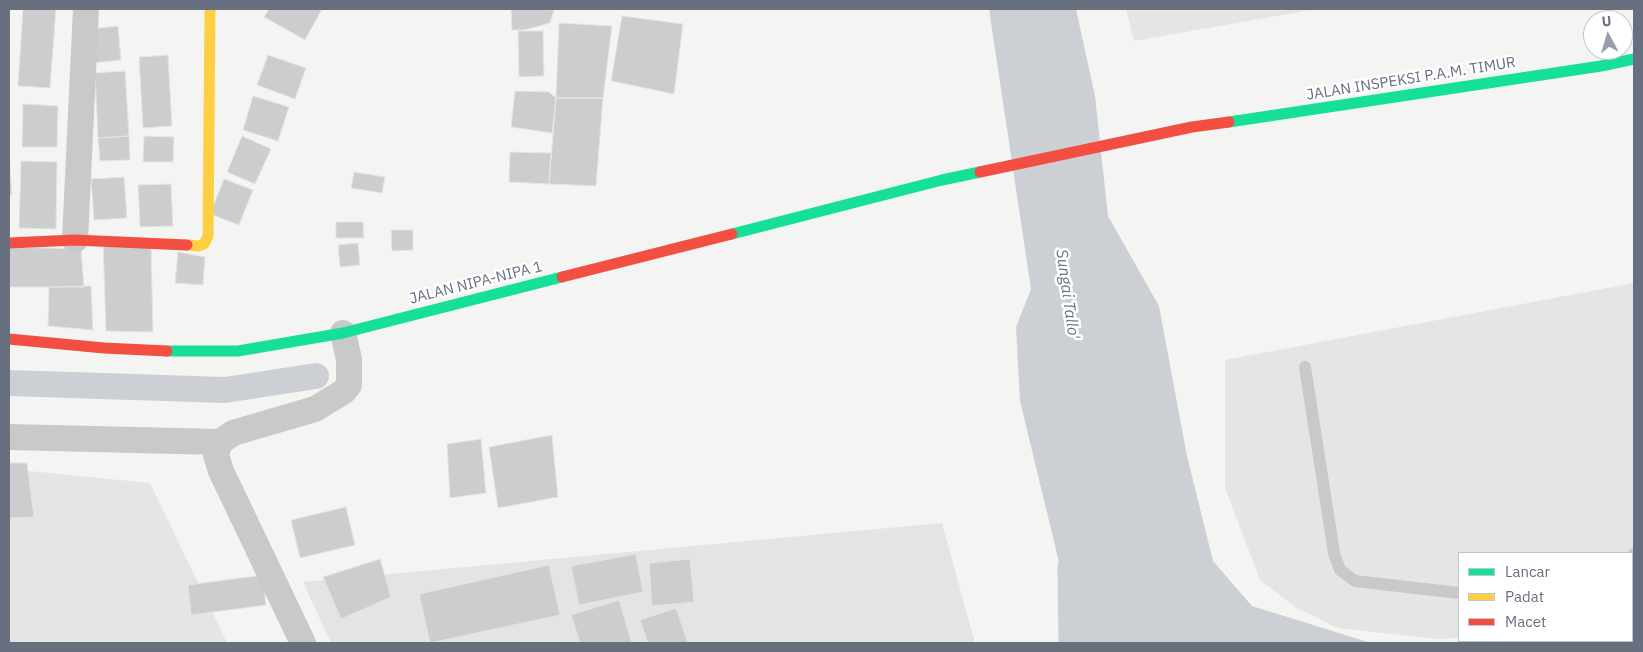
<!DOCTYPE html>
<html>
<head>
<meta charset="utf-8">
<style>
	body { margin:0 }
	#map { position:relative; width:1643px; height:652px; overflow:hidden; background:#f4f4f3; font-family:"IBM Plex Sans",sans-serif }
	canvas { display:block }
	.frame { position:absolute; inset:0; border:10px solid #686f7f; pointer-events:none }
	.legend { position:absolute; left:1458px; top:552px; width:175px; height:90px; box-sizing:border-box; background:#fff; border:1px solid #c3c5cc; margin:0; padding:6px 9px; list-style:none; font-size:15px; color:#686f7f }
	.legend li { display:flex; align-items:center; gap:10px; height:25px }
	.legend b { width:25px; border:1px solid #c3c5cc }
	.north { position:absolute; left:1583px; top:10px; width:50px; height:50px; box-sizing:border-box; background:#fff; border:1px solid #c3c5cc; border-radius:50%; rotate:354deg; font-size:14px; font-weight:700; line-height:20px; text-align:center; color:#686f7f }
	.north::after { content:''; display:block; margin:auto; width:18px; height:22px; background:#999ea8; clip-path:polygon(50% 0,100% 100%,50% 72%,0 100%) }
</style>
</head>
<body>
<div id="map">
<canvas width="1643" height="652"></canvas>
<div class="frame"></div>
<ul class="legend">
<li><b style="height:6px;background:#16e098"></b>Lancar</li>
<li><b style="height:6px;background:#ffcf43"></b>Padat</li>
<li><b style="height:6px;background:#f24e42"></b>Macet</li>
</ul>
<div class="north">U</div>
</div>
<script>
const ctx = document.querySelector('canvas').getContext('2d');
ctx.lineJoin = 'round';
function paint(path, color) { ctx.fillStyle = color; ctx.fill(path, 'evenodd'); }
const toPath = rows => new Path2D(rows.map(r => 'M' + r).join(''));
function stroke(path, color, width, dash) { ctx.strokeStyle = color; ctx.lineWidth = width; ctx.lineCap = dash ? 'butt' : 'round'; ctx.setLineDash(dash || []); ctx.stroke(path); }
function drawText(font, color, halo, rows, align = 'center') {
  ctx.font = font + ' "IBM Plex Sans",sans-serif'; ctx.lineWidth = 5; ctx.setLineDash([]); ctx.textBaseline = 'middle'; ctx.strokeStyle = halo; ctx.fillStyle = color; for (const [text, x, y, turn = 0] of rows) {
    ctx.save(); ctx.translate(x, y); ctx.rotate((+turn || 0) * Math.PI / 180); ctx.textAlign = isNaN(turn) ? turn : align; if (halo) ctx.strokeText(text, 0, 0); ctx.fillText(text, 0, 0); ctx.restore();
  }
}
paint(toPath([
	[942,523,975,643,331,643,303,582]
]), '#e4e4e5');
paint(toPath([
	[1126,9,1317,9,1134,41],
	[1634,283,1634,610,1632,612,1632,553,1459,553,1459,638,1436,639,1338,628,1295,607,1260,580,1225,488,1225,360],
	[9,469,150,483,227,643,9,643],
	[557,630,562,643,516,643]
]), '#e3e6e2');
paint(toPath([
	[989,9,1076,9,1095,96,1108,216,1159,306,1187,456,1213,561,1252,606,1371,643,1092,643,1072,616,1020,401,1016,327,1031,289]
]), '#ccd0d4');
stroke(toPath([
	[9,383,225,390,316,376]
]), '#ccd0d4', 26);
stroke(toPath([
	[1080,568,1081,643]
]), '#ccd0d4', 45);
const building = toPath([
	[23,9,56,9,50,88,18,86,23,9],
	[269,9,322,9,305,40,264,17,269,9],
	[511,9,538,9,554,10,550,23,524,30,512,30,511,9],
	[622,16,683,24,674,94,611,81,622,16],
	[559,23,612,26,603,98,556,98,559,23],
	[118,26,121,60,92,63,89,29,118,26],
	[518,31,543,31,544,76,519,77,518,31],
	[168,55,172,126,143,128,139,57,168,55],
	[268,55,306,68,295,99,257,85,268,55],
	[125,71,129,136,98,138,95,73,125,71],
	[515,91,549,92,556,98,552,133,511,127,515,91],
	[253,96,289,107,278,141,243,130,253,96],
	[556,98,603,98,596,186,549,184,556,98],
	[23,104,58,106,57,147,22,147,23,104],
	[129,136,130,160,100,161,98,138,129,136],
	[144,136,174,137,173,162,143,162,144,136],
	[242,136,271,149,255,184,227,172,242,136],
	[510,152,551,153,549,184,509,182,510,152],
	[9,154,12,195,9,195,9,154],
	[21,161,57,162,56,229,19,228,21,161],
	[354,172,385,177,382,193,351,188,354,172],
	[124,177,127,218,94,220,91,179,124,177],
	[224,179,253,190,239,225,210,214,224,179],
	[171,184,173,226,140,227,138,185,171,184],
	[336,222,363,222,364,238,336,238,336,222],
	[391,230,413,230,413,250,392,251,391,230],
	[103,242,151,244,153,332,106,331,103,242],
	[358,243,360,265,340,267,338,245,358,243],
	[9,247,81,249,84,287,9,287,9,247],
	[178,252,205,257,203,285,175,283,178,252],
	[91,286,93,330,48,326,49,287,91,286],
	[552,435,558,497,498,508,489,447,552,435],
	[481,439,486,493,450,498,447,444,481,439],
	[9,463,27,463,34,517,9,518,9,463],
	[346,507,355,545,300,558,291,520,346,507],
	[636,554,643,592,579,605,571,566,636,554],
	[380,559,391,597,341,619,323,577,380,559],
	[690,559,694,602,652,606,649,563,690,559],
	[549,565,560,615,430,643,419,594,549,565],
	[263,575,266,605,191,615,188,585,263,575],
	[619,600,632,643,580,643,571,615,619,600],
	[676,608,688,643,648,643,640,620,676,608]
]);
paint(building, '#cccdce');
stroke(building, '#e4e4e2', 1);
stroke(toPath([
	[1305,367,1334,553,1340,570,1355,581,1459,593],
	[1632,556,1634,554]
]), '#c9c9ca', 12);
stroke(toPath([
	[75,240,86,9],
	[9,437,220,442],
	[303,643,221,471,216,455,220,442,233,433,315,409,343,392,349,385,349,359,343,333]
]), '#c9c9ca', 26);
stroke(toPath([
	[1229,122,1601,66,1634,59],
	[732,234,942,180,980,172],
	[167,351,238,351,343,333,562,277]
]), '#16e098', 11);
stroke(toPath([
	[187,245,199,246,204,244,208,236,210,9]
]), '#ffcf43', 11);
stroke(toPath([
	[980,172,1192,127,1229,122],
	[9,243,75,240,187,245],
	[562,277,732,234],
	[9,339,104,348,167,351]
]), '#f24e42', 11);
drawText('15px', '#686f7f', '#fff', [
	["JALAN INSPEKSI P.A.M. TIMUR",1411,79,-9],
	["JALAN NIPA-NIPA 1",476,283,-14]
]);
drawText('italic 16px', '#697583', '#fff', [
	["Sungai Tallo'",1067,294,82]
]);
</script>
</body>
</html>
